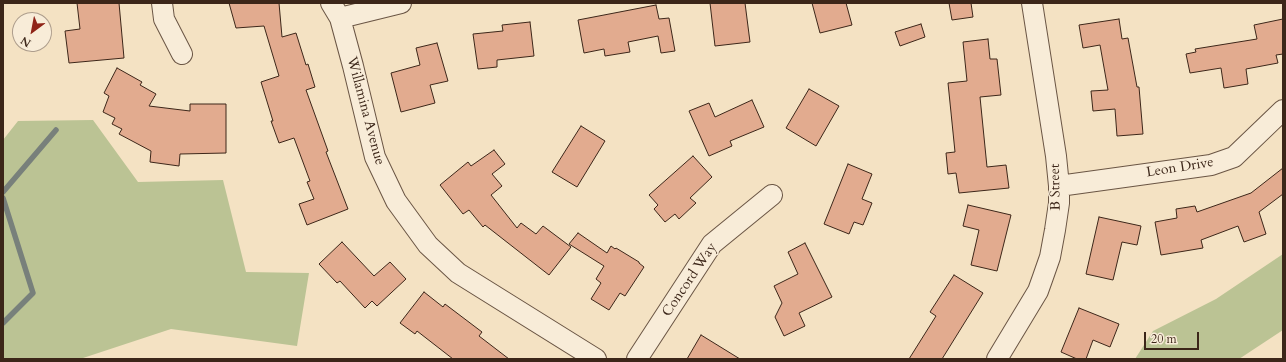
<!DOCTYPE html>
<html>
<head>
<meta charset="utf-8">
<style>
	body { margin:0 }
	#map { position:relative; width:1286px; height:362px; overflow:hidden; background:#f4e2c3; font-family:Cardo,serif }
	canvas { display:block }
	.frame { position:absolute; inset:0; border:4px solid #3c2619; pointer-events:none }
	.north { position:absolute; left:12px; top:12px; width:40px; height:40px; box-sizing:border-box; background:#f8ecd8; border:1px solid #ad9d8c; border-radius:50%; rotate:212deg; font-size:11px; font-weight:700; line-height:16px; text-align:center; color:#3c2619 }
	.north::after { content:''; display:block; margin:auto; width:14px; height:18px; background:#8f2418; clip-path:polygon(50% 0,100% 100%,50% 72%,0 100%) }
	.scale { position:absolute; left:1144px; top:332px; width:55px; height:18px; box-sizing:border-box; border:2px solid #3c2619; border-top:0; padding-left:5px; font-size:12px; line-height:14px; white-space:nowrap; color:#3c2619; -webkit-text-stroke:3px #f8ecd8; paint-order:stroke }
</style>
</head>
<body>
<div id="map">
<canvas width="1286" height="362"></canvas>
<div class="frame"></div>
<div class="north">N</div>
<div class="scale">20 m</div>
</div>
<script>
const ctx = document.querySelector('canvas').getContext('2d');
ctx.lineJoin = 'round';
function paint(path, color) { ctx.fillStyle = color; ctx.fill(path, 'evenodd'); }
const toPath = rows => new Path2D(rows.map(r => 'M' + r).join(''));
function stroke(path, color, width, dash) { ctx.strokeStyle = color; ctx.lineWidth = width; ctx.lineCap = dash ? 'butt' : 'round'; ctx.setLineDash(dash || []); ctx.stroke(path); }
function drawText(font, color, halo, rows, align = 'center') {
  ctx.font = font + ' Cardo,serif'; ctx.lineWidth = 3; ctx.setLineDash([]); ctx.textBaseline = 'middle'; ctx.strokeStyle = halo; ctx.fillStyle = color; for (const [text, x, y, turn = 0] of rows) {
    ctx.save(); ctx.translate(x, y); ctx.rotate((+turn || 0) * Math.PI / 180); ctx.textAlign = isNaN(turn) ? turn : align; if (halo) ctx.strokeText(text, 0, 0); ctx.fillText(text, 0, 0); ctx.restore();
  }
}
paint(toPath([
	[93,120,138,182,223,180,246,272,309,273,297,346,171,329,80,359,3,359,3,140,18,121],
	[1283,254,1283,330,1239,359,1135,359,1153,331,1216,299]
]), '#bbc394');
stroke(toPath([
	[3,192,56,130],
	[3,198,33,293,3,323]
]), '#78807b', 5.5);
const building = toPath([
	[77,3,119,3,124,58,69,63,65,31,80,29,77,3],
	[229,3,279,3,282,37,296,33,306,65,308,64,315,87,306,90,328,151,326,152,348,209,307,225,299,204,314,199,307,182,310,181,294,138,279,143,271,121,273,121,261,82,279,76,264,26,236,28,229,3],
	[710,3,745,3,750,42,715,46,710,3],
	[812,3,846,3,852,25,820,33,812,3],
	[949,3,971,3,973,17,952,20,949,3],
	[656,5,659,19,669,18,675,51,661,53,658,36,628,42,630,52,605,56,604,49,584,53,578,20,656,5],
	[1119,19,1122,39,1128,38,1137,87,1139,87,1143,134,1117,136,1115,109,1093,111,1091,91,1108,90,1100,45,1083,48,1079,25,1119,19],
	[1283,19,1283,54,1276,55,1278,63,1246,69,1248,84,1224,88,1221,68,1190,73,1186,54,1196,52,1195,49,1257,39,1254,25,1283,19],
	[530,22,534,56,497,60,497,67,478,69,473,34,503,31,502,25,530,22],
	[921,24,925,37,900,46,895,32,921,24],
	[988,39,990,59,997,59,1001,95,980,97,987,167,1006,165,1009,188,959,193,956,173,948,174,946,153,955,152,948,83,967,81,963,42,988,39],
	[437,43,448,81,430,85,435,103,401,112,391,73,420,65,416,48,437,43],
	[117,68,142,82,140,85,156,94,149,106,190,111,190,104,226,104,226,153,180,154,179,166,150,162,151,151,119,134,122,129,112,124,115,118,103,112,109,96,104,93,117,68],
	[809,89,839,106,816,146,786,128,809,89],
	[752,100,764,127,730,141,732,146,709,156,689,111,709,103,715,117,752,100],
	[581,126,605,141,577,187,552,172,581,126],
	[494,150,505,164,492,174,502,186,491,195,517,228,521,223,536,234,543,226,571,247,549,275,485,225,483,227,469,210,463,214,440,185,468,162,471,166,494,150],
	[693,156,712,177,690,198,696,203,679,219,675,214,665,222,654,209,658,205,649,195,693,156],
	[848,164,872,174,862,199,872,203,863,225,854,222,849,234,824,224,848,164],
	[1283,168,1283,194,1259,212,1266,234,1244,242,1238,226,1201,240,1203,248,1161,255,1155,222,1177,218,1176,209,1195,206,1197,212,1251,193,1283,168],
	[968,205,1011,215,997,271,971,265,979,230,963,226,968,205],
	[1099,217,1141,226,1137,245,1122,242,1113,280,1086,274,1099,217],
	[578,233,607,253,611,246,615,249,616,248,639,262,639,263,644,267,625,296,620,293,609,310,591,299,601,283,596,279,604,266,569,244,578,233],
	[342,242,374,276,390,262,406,279,377,306,372,301,365,308,340,281,337,283,319,264,342,242],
	[805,243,832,297,799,313,805,326,784,336,775,317,782,303,774,286,798,274,788,252,805,243],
	[954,275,983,293,942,359,909,359,936,316,930,312,954,275],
	[424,292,443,307,445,304,482,332,479,336,509,359,453,359,417,331,415,334,400,323,424,292],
	[1079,308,1119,324,1110,347,1093,340,1086,359,1077,359,1061,352,1079,308],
	[701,335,740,359,687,359,701,335]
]);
paint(building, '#e2ab8f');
stroke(building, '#3c2619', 1);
const street = toPath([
	[162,3,164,19,182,54],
	[331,3,340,18,353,66,375,157,396,201,428,245,458,273,596,359],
	[340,18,401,3],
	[1059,186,1211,165,1234,157,1283,110],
	[637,359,712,244,772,195],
	[997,359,1038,291,1043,277,1050,257,1055,230,1059,203,1059,186,1056,156,1032,3]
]);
stroke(street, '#6a5544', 22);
stroke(street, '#f8ecd8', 20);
drawText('14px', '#3c2619', '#f8ecd8', [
	["Willamina Avenue",365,111,75],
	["Leon Drive",1180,168,-9],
	["B Street",1056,187,-91],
	["Concord Way",690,280,-56]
]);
</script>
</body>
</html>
